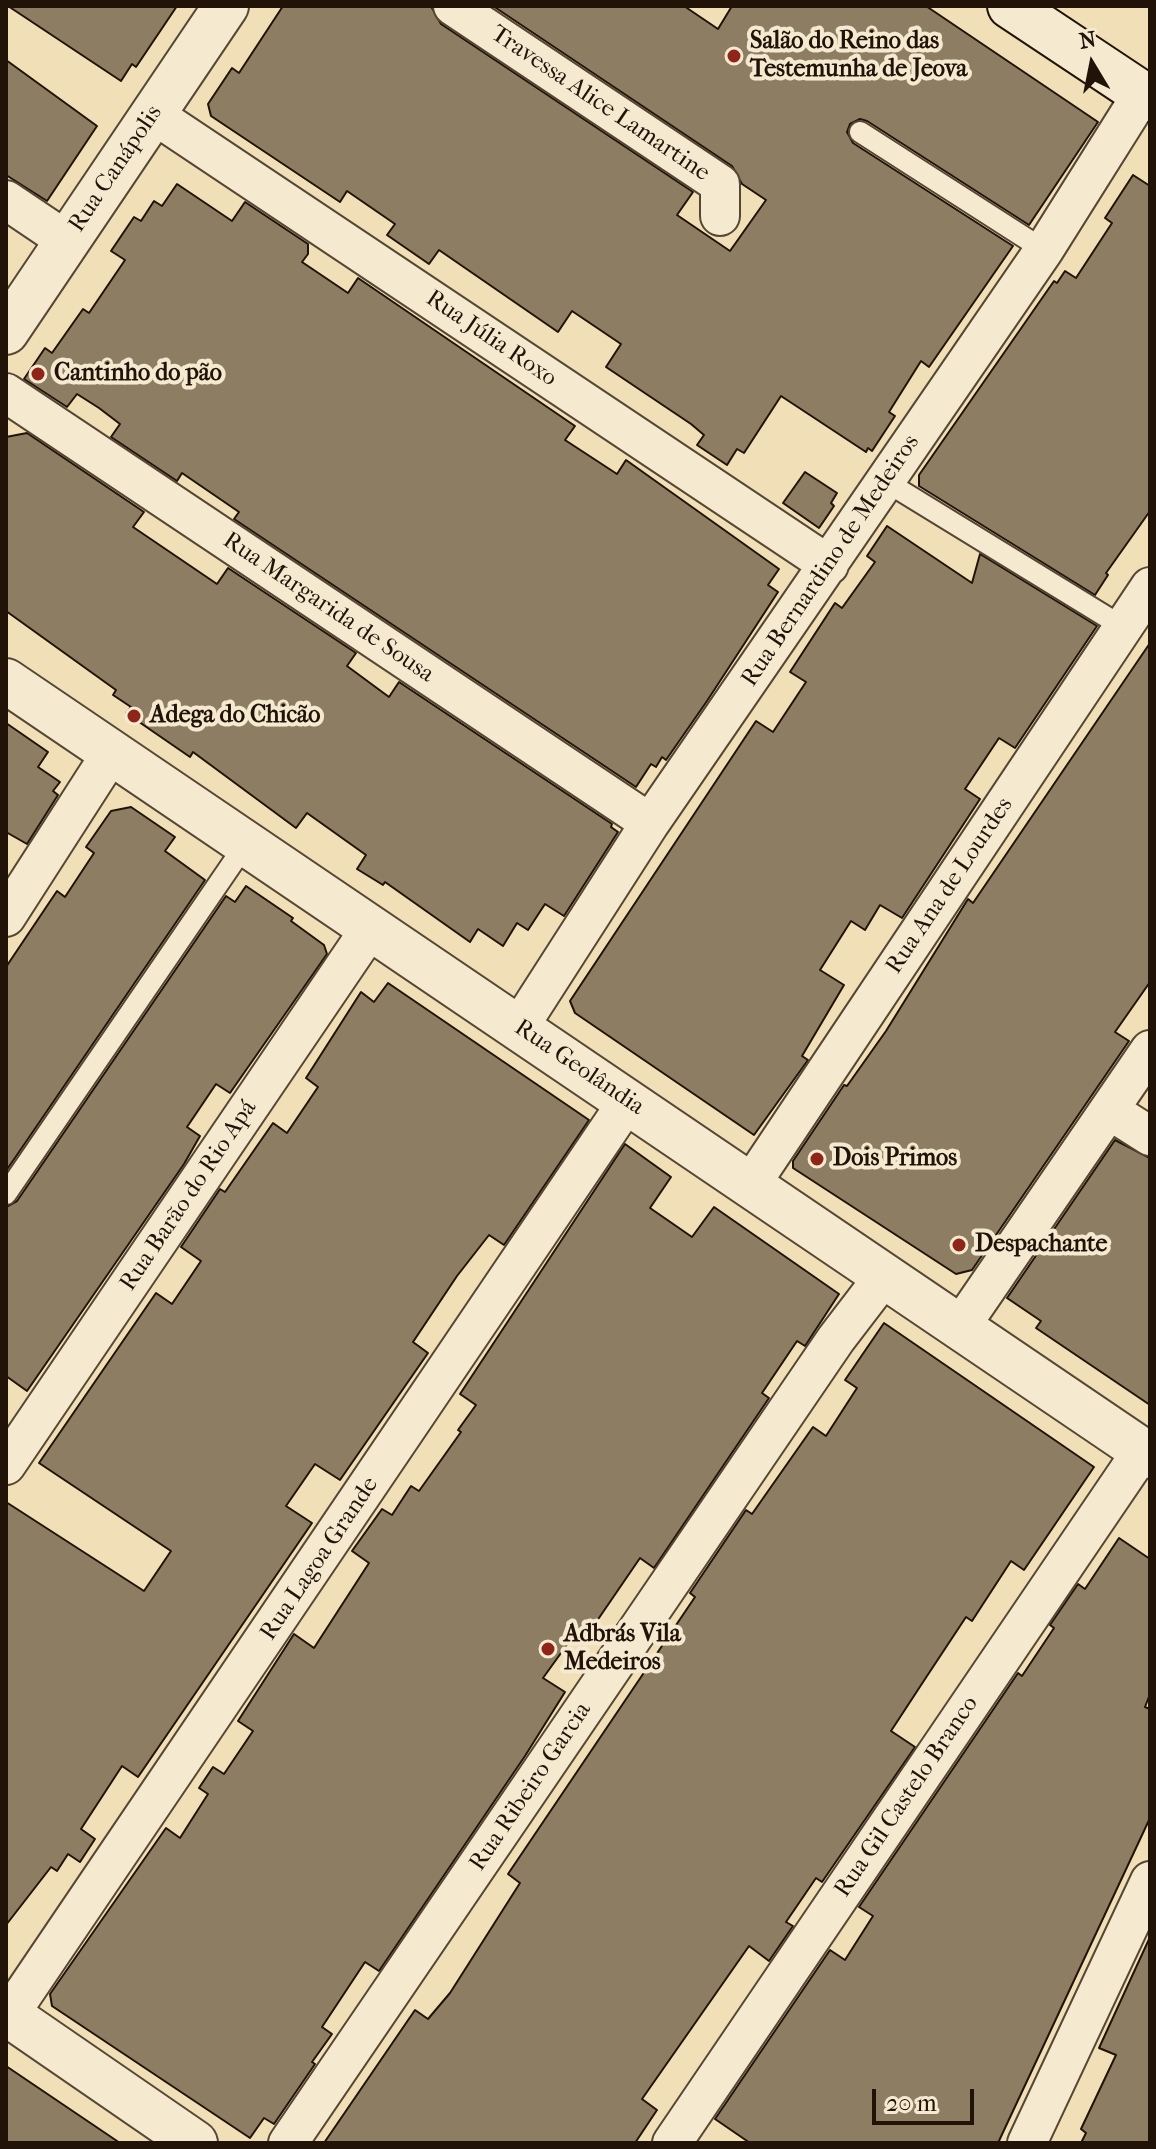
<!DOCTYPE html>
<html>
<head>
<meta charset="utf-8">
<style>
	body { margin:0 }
	#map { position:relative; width:1156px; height:2149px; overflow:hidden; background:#f0dfb7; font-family:"IM FELL French Canon",serif }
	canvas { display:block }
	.frame { position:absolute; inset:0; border:8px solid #221309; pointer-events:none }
	.north { position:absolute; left:1052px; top:24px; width:80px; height:80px; -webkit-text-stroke:6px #f5ead0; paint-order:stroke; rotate:350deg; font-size:22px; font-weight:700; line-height:32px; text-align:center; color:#221309 }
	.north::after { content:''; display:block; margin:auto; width:28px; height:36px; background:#221309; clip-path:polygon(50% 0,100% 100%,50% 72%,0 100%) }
	.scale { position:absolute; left:872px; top:2089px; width:102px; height:36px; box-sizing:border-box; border:4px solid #221309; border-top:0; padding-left:10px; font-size:24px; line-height:28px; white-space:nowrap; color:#221309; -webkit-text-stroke:6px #f5ead0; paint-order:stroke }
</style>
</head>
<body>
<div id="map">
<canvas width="1156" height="2149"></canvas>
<div class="frame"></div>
<div class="north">N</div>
<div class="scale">20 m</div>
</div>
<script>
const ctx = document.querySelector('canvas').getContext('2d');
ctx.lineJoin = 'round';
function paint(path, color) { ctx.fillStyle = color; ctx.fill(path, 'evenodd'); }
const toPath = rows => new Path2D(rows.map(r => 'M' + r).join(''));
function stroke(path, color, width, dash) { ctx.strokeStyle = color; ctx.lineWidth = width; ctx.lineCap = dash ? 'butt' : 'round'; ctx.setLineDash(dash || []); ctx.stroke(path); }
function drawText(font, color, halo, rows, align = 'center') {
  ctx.font = font + ' "IM FELL French Canon",serif'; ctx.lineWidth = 8; ctx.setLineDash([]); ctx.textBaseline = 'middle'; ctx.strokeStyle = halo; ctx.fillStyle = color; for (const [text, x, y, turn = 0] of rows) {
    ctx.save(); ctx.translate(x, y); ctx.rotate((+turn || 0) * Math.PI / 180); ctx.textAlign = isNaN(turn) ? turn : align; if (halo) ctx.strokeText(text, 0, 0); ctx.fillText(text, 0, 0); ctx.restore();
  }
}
const building = toPath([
	[8,6,177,6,136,67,132,64,121,81,8,6],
	[283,6,431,6,441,24,693,192,677,215,730,251,766,200,742,184,732,166,493,6,684,6,718,29,732,6,926,6,1098,122,1029,225,867,121,860,119,850,124,847,132,853,143,1013,246,929,367,921,361,889,412,895,416,872,451,868,448,866,452,781,396,744,453,737,449,727,465,697,445,704,435,691,424,606,367,621,344,572,311,558,332,439,250,429,264,387,235,395,224,347,191,340,202,211,116,208,104,232,68,239,73,283,6],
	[6,60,97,126,47,201,6,175,6,60],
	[1133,175,1150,186,1150,511,1106,573,1108,575,1095,595,919,486,919,475,1054,281,1057,283,1065,271,1076,278,1112,223,1105,218,1133,175],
	[177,184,232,221,245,202,308,244,308,254,302,262,348,293,358,278,575,426,565,440,617,474,626,460,779,569,768,585,778,592,707,701,666,760,662,757,656,767,651,764,636,787,234,519,239,512,182,473,177,481,111,437,120,424,99,408,77,394,67,407,24,379,45,348,52,353,83,309,89,313,125,260,111,251,134,217,141,221,154,201,162,206,177,184],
	[27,433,144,512,133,527,217,584,228,568,356,653,347,666,389,697,399,682,612,824,611,827,618,832,564,916,545,904,528,930,517,923,503,946,478,929,470,942,385,882,383,885,357,869,366,855,307,813,296,828,193,752,190,757,126,713,131,707,113,695,116,690,6,611,6,437,27,433],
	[805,472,837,493,831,503,834,506,819,528,783,503,805,472],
	[887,526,972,583,980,554,1097,626,1015,748,999,738,965,789,980,799,902,918,880,905,865,930,851,921,820,970,844,985,802,1056,808,1060,754,1135,575,1013,570,1001,756,721,773,732,806,682,790,672,835,603,842,608,875,562,867,556,887,526],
	[1150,643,1150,982,1115,1032,1129,1041,972,1270,956,1274,793,1168,793,1161,844,1085,847,1086,886,1031,968,899,973,903,1150,643],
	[6,723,48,752,38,767,60,782,53,791,58,795,27,844,6,832,6,723],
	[131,807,175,837,165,851,205,880,6,1171,6,967,57,891,65,897,94,853,86,847,111,811,131,807],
	[246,886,293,918,291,921,324,945,327,954,230,1093,216,1084,187,1127,200,1136,184,1164,27,1391,6,1376,6,1207,17,1201,226,896,235,902,246,886],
	[388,983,589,1120,504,1245,489,1235,457,1276,413,1342,428,1353,340,1480,315,1464,286,1506,312,1523,138,1777,122,1766,81,1829,95,1839,80,1862,68,1854,57,1871,51,1867,6,1925,6,1502,144,1591,171,1551,39,1463,156,1293,172,1304,201,1261,181,1247,220,1189,225,1192,273,1123,287,1133,318,1087,306,1078,361,992,374,1002,388,983],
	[1115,1140,1150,1158,1150,1405,1036,1328,1041,1321,1007,1298,1115,1140],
	[625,1144,671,1177,650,1208,692,1237,714,1207,839,1294,805,1346,797,1341,762,1393,769,1398,654,1568,640,1558,588,1634,579,1628,543,1678,565,1692,525,1756,379,1971,365,1962,322,2027,332,2034,312,2062,315,2064,274,2124,264,2118,250,2138,52,2006,50,1994,166,1828,180,1838,208,1794,199,1788,213,1767,224,1774,253,1731,238,1721,294,1634,314,1648,369,1563,352,1551,382,1509,392,1515,411,1486,419,1491,461,1432,458,1430,476,1405,460,1394,625,1144],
	[884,1323,1094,1467,1024,1570,1011,1561,972,1621,966,1617,927,1676,891,1731,915,1747,822,1882,816,1878,786,1922,793,1926,769,1961,749,1946,642,2099,657,2110,635,2143,324,2143,415,2010,428,2019,450,1993,520,1883,508,1874,695,1597,690,1593,746,1510,752,1514,813,1427,826,1436,857,1388,845,1380,884,1323],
	[1119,1538,1150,1559,1150,1694,1145,1707,1150,1709,1150,1818,998,2143,750,2143,715,2119,830,1950,845,1960,873,1916,859,1907,1018,1673,1022,1676,1054,1628,1050,1625,1078,1584,1085,1589,1119,1538],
	[1150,1937,1150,2143,1081,2143,1086,2133,1081,2129,1116,2055,1099,2048,1150,1937],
	[6,2066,120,2143,6,2143,6,2066]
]);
paint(building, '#8d7d63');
stroke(building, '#221309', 2);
const service = toPath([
	[860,132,1044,250],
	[885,481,1123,627],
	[6,1194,247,842]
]);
const minor = toPath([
	[453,6,720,184,720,216],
	[153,114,829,565],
	[6,200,67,241],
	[6,393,650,823],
	[6,917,112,752],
	[519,1027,650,823,1044,250,1142,94],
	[1109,1110,1150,1136],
	[751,1184,1150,587],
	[960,1327,1150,1050],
	[6,1465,372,926],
	[9,2015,628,1101],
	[288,2143,836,1339,885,1275],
	[672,2143,1142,1451],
	[1027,2143,1150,1881]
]);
const tertiary = toPath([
	[6,332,226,6],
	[6,681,1150,1456],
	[6,2013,195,2143]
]);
const secondary = toPath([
	[1010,6,1150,99]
]);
stroke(service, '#564634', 24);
stroke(minor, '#564634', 42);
stroke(tertiary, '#564634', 48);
stroke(secondary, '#221309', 48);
stroke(service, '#f5ead0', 20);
stroke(minor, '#f5ead0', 38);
stroke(tertiary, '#f5ead0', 44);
stroke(secondary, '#f5ead0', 44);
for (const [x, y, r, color] of [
	[734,56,8,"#8f2418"],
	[38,374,8,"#8f2418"],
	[134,716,8,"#8f2418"],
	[817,1159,8,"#8f2418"],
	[959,1245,8,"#8f2418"],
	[548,1649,8,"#8f2418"]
]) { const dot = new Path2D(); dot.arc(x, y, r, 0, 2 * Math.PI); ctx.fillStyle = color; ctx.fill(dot); stroke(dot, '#f5ead0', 3); }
drawText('bold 24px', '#221309', '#f5ead0', [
	["Salão do Reino das",750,42],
	["Testemunha de Jeova",750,70],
	["Cantinho do pão",54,374],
	["Adega do Chicão",150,716],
	["Dois Primos",833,1159],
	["Despachante",975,1245],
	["Adbrás Vila",564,1635],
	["Medeiros",564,1663]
], 'left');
drawText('24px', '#221309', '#f5ead0', [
	["Travessa Alice Lamartine",600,104,34],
	["Rua Canápolis",116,169,-56],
	["Rua Júlia Roxo",491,339,34],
	["Rua Bernardino de Medeiros",831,561,-56],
	["Rua Margarida de Sousa",328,608,34],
	["Rua Ana de Lourdes",950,886,-56],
	["Rua Geolândia",579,1068,34],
	["Rua Barão do Rio Apá",189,1196,-56],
	["Rua Lagoa Grande",320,1559,-56],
	["Rua Ribeiro Garcia",531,1787,-56],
	["Rua Gil Castelo Branco",907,1797,-56]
]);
</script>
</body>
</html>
